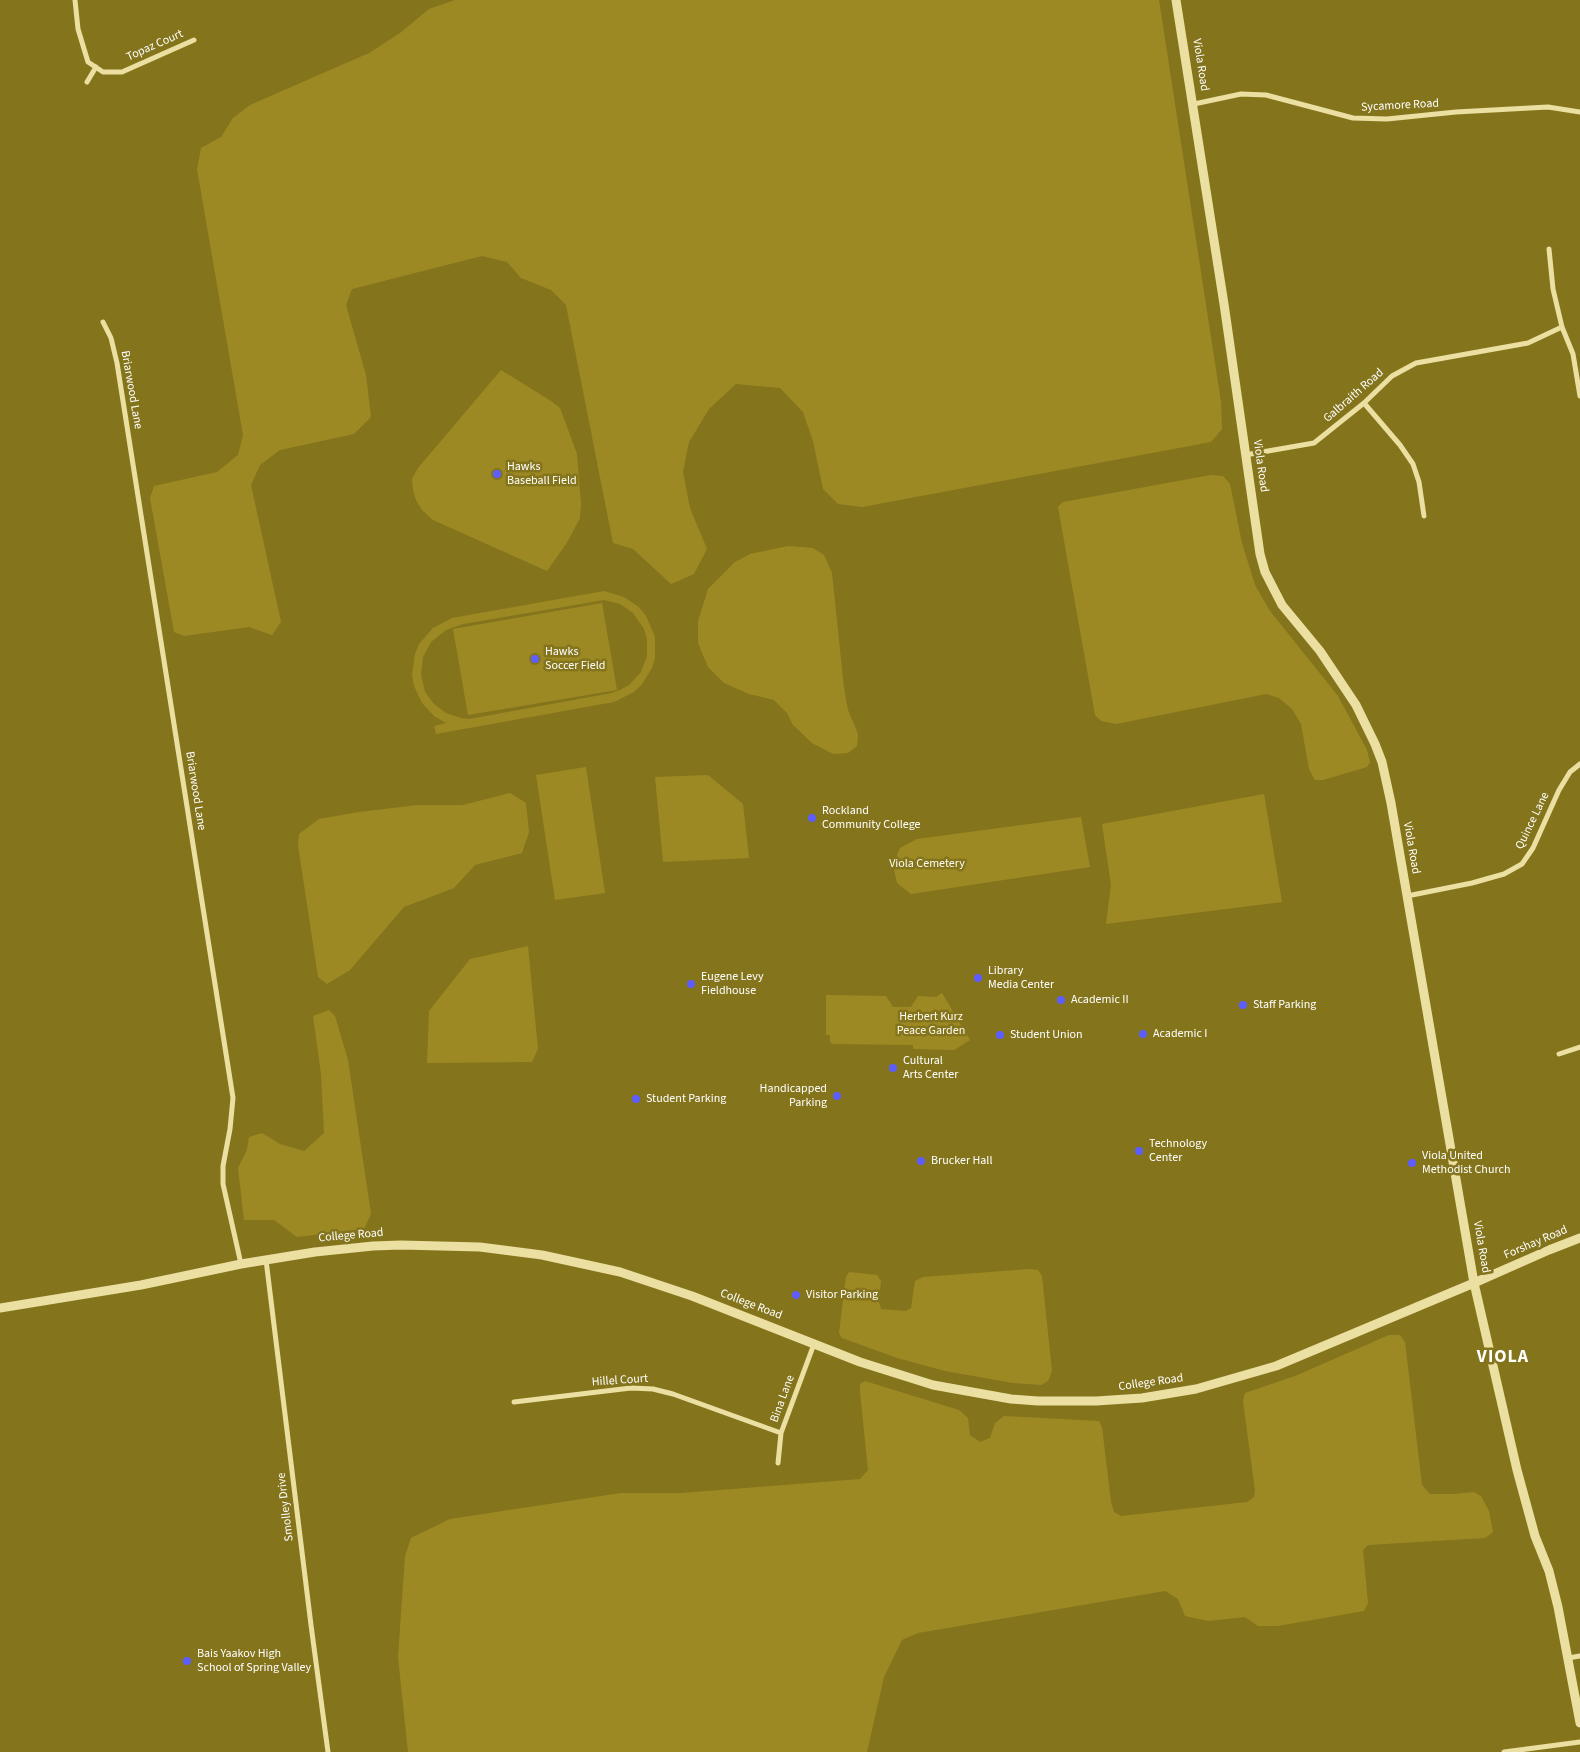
<!DOCTYPE html>
<html>
<head>
<meta charset="utf-8">
<style>
	body { margin:0 }
	canvas { display:block; background:#84741b }
</style>
</head>
<body>
<canvas width="1580" height="1752"></canvas>
<script>
const ctx = document.querySelector('canvas').getContext('2d');
ctx.lineJoin = 'round';
function paint(path, color) { ctx.fillStyle = color; ctx.fill(path, 'evenodd'); }
const toPath = rows => new Path2D(rows.map(r => 'M' + r).join(''));
function stroke(path, color, width, dash) { ctx.strokeStyle = color; ctx.lineWidth = width; ctx.lineCap = dash ? 'butt' : 'round'; ctx.setLineDash(dash || []); ctx.stroke(path); }
function drawText(font, color, halo, rows, align = 'center') {
  ctx.font = font + ' "Source Sans 3",sans-serif'; ctx.lineWidth = 5; ctx.setLineDash([]); ctx.textBaseline = 'middle'; ctx.strokeStyle = halo; ctx.fillStyle = color; for (const [text, x, y, turn = 0] of rows) {
    ctx.save(); ctx.translate(x, y); ctx.rotate((+turn || 0) * Math.PI / 180); ctx.textAlign = isNaN(turn) ? turn : align; if (halo) ctx.strokeText(text, 0, 0); ctx.fillText(text, 0, 0); ctx.restore();
  }
}
paint(toPath([
	[455,0,1159,0,1221,402,1222,429,1211,442,862,507,838,504,823,489,813,441,803,412,780,388,736,384,709,409,689,442,683,472,690,508,707,549,694,574,671,584,633,549,613,543,566,305,551,290,521,278,507,262,482,256,352,289,346,305,366,375,371,417,354,434,280,450,260,465,251,485,281,622,272,635,249,627,184,636,174,632,150,498,154,486,217,472,238,455,243,435,197,169,201,148,221,137,233,118,250,105,369,53,400,33,429,9],
	[501,370,551,401,560,408,577,454,581,504,580,518,568,541,547,571,433,520,422,510,416,500,413,490,412,479,418,468],
	[1211,475,1223,476,1230,484,1242,543,1255,585,1270,611,1338,696,1367,750,1370,762,1367,767,1323,780,1315,780,1309,769,1301,724,1292,709,1279,698,1266,694,1116,724,1101,721,1095,715,1058,507,1063,502],
	[788,546,813,548,824,555,832,573,844,688,848,710,858,734,857,746,848,753,833,754,812,743,793,725,787,713,774,700,749,694,724,683,708,667,698,643,698,621,708,589,735,562,750,554],
	[604,591,624,597,639,607,646,616,655,637,655,658,652,668,642,684,634,692,614,702,436,734,434,726,446,723,434,716,422,703,414,686,412,675,415,654,419,644,433,628,452,618],
	[604,600,620,604,633,613,644,629,647,639,647,656,641,672,629,685,620,690,612,693,469,719,461,718,446,713,434,704,425,692,421,675,423,657,431,642,446,630,463,624],
	[602,603,617,690,468,715,453,629],
	[586,767,605,893,555,900,536,775],
	[708,775,743,804,749,858,663,862,655,777],
	[510,793,526,803,529,832,522,853,475,865,454,888,404,907,350,970,327,984,318,977,298,845,299,834,319,819,359,812,418,805,463,805],
	[1264,794,1282,902,1106,924,1111,885,1102,824],
	[1081,817,1090,867,911,894,897,883,893,865,900,848,917,839],
	[528,946,538,1049,532,1062,427,1063,429,1011,470,959],
	[942,993,970,1040,954,1050,913,1049,913,1045,833,1044,830,1042,830,1035,826,1035,826,995,886,996,893,1007,911,1007,918,996,936,997],
	[329,1010,335,1016,348,1060,371,1214,364,1229,297,1237,274,1220,244,1220,238,1168,247,1150,249,1137,262,1133,280,1144,304,1151,324,1133,321,1074,313,1016],
	[1030,1269,1038,1270,1042,1276,1052,1371,1048,1381,1041,1385,1013,1383,945,1371,897,1358,842,1338,839,1333,846,1277,849,1272,877,1275,881,1281,879,1302,881,1309,906,1311,911,1308,915,1281,923,1277],
	[1389,1335,1400,1335,1405,1342,1422,1485,1430,1494,1454,1494,1474,1492,1481,1496,1489,1511,1493,1532,1485,1538,1368,1545,1363,1550,1368,1603,1364,1611,1278,1626,1258,1626,1245,1617,1208,1621,1185,1616,1178,1599,1165,1591,918,1633,902,1640,884,1677,867,1752,408,1752,398,1657,405,1556,411,1538,450,1519,621,1493,682,1493,860,1479,868,1470,860,1392,860,1384,865,1381,959,1410,968,1418,970,1435,980,1442,990,1438,995,1423,1004,1416,1099,1421,1102,1427,1111,1502,1114,1512,1121,1516,1247,1502,1254,1497,1255,1491,1243,1401,1245,1393,1295,1376]
]), '#9d8924');
stroke(toPath([
	[75,0,78,29,88,62,103,72,122,72,194,40],
	[87,82,96,67],
	[1194,104,1241,94,1266,95,1353,118,1387,119,1456,112,1548,107,1580,112],
	[1549,249,1553,289,1562,327,1573,354,1580,396],
	[103,322,111,338,117,363,233,1098,230,1129,223,1166,223,1184,241,1264],
	[1364,403,1400,445,1413,464,1419,482,1424,516],
	[1245,455,1314,443,1364,403,1392,376,1416,363,1528,343,1562,327],
	[1407,896,1472,883,1504,874,1522,864,1533,848,1559,790,1570,772,1580,764],
	[1559,1054,1580,1047],
	[266,1260,311,1625,328,1752],
	[514,1402,631,1388,653,1389,673,1394,781,1433],
	[778,1463,781,1433,814,1344],
	[1568,1658,1580,1656],
	[1504,1752,1580,1742]
]), '#ebdfa1', 5);
stroke(toPath([
	[1176,0,1224,304,1260,554,1265,572,1282,605,1320,651,1356,705,1375,744,1382,762,1391,803,1474,1283,1517,1470,1535,1536,1549,1571,1558,1607,1580,1723],
	[0,1308,141,1285,241,1264,315,1252,373,1246,401,1245,480,1247,542,1255,620,1272,692,1296,860,1362,933,1385,1011,1399,1038,1401,1096,1401,1142,1398,1196,1389,1276,1366,1474,1283,1549,1250,1580,1238]
]), '#ebdfa1', 9);
for (const [x, y, r, color] of [
	[497,474,5,"#5d5efd"],
	[535,659,5,"#5d5efd"],
	[812,818,5,"#5d5efd"],
	[978,978,5,"#5d5efd"],
	[691,984,5,"#5d5efd"],
	[1061,1000,5,"#5d5efd"],
	[1243,1005,5,"#5d5efd"],
	[1143,1034,5,"#5d5efd"],
	[1000,1035,5,"#5d5efd"],
	[893,1068,5,"#5d5efd"],
	[837,1096,5,"#5d5efd"],
	[636,1099,5,"#5d5efd"],
	[1139,1151,5,"#5d5efd"],
	[921,1161,5,"#5d5efd"],
	[1412,1163,5,"#5d5efd"],
	[796,1295,5,"#5d5efd"],
	[187,1661,5,"#5d5efd"]
]) { const dot = new Path2D(); dot.arc(x, y, r, 0, 2 * Math.PI); ctx.fillStyle = color; ctx.fill(dot); stroke(dot, '#84741b', 2); }
drawText('12px', '#fff', '#84741b', [
	["Topaz Court",155,46,-24],
	["Viola Road",1200,65,81],
	["Sycamore Road",1400,106,-3],
	["Briarwood Lane",131,390,80],
	["Galbraith Road",1354,396,-41],
	["Viola Road",1260,466,82],
	["Briarwood Lane",195,791,81],
	["Quince Lane",1533,821,-64],
	["Viola Road",1411,848,80],
	["College Road",351,1236,-5],
	["Forshay Road",1536,1243,-23],
	["Viola Road",1481,1247,80],
	["College Road",751,1305,21],
	["Hillel Court",620,1381,-4],
	["College Road",1151,1383,-8],
	["Bina Lane",783,1399,-70],
	["Smolley Drive",286,1507,-97]
]);
drawText('12px', '#fff', '#84741b', [
	["Hawks",507,467],
	["Baseball Field",507,481],
	["Hawks",545,652],
	["Soccer Field",545,666],
	["Rockland",822,811],
	["Community College",822,825],
	["Library",988,971],
	["Media Center",988,985],
	["Eugene Levy",701,977],
	["Fieldhouse",701,991],
	["Academic II",1071,1000],
	["Staff Parking",1253,1005],
	["Academic I",1153,1034],
	["Student Union",1010,1035],
	["Cultural",903,1061],
	["Arts Center",903,1075],
	["Handicapped",827,1089,"right"],
	["Parking",827,1103,"right"],
	["Student Parking",646,1099],
	["Technology",1149,1144],
	["Center",1149,1158],
	["Viola United",1422,1156],
	["Methodist Church",1422,1170],
	["Brucker Hall",931,1161],
	["Visitor Parking",806,1295],
	["Bais Yaakov High",197,1654],
	["School of Spring Valley",197,1668]
], 'left');
drawText('12px', '#fdfbf1', '#84741b', [
	["Viola Cemetery",927,864],
	["Herbert Kurz",931,1017],
	["Peace Garden",931,1031]
]);
ctx.letterSpacing = '1px';
drawText('bold 18px', '#fff', '#84741b', [
	["VIOLA",1503,1358]
]);
ctx.letterSpacing = '0px';
</script>
</body>
</html>
